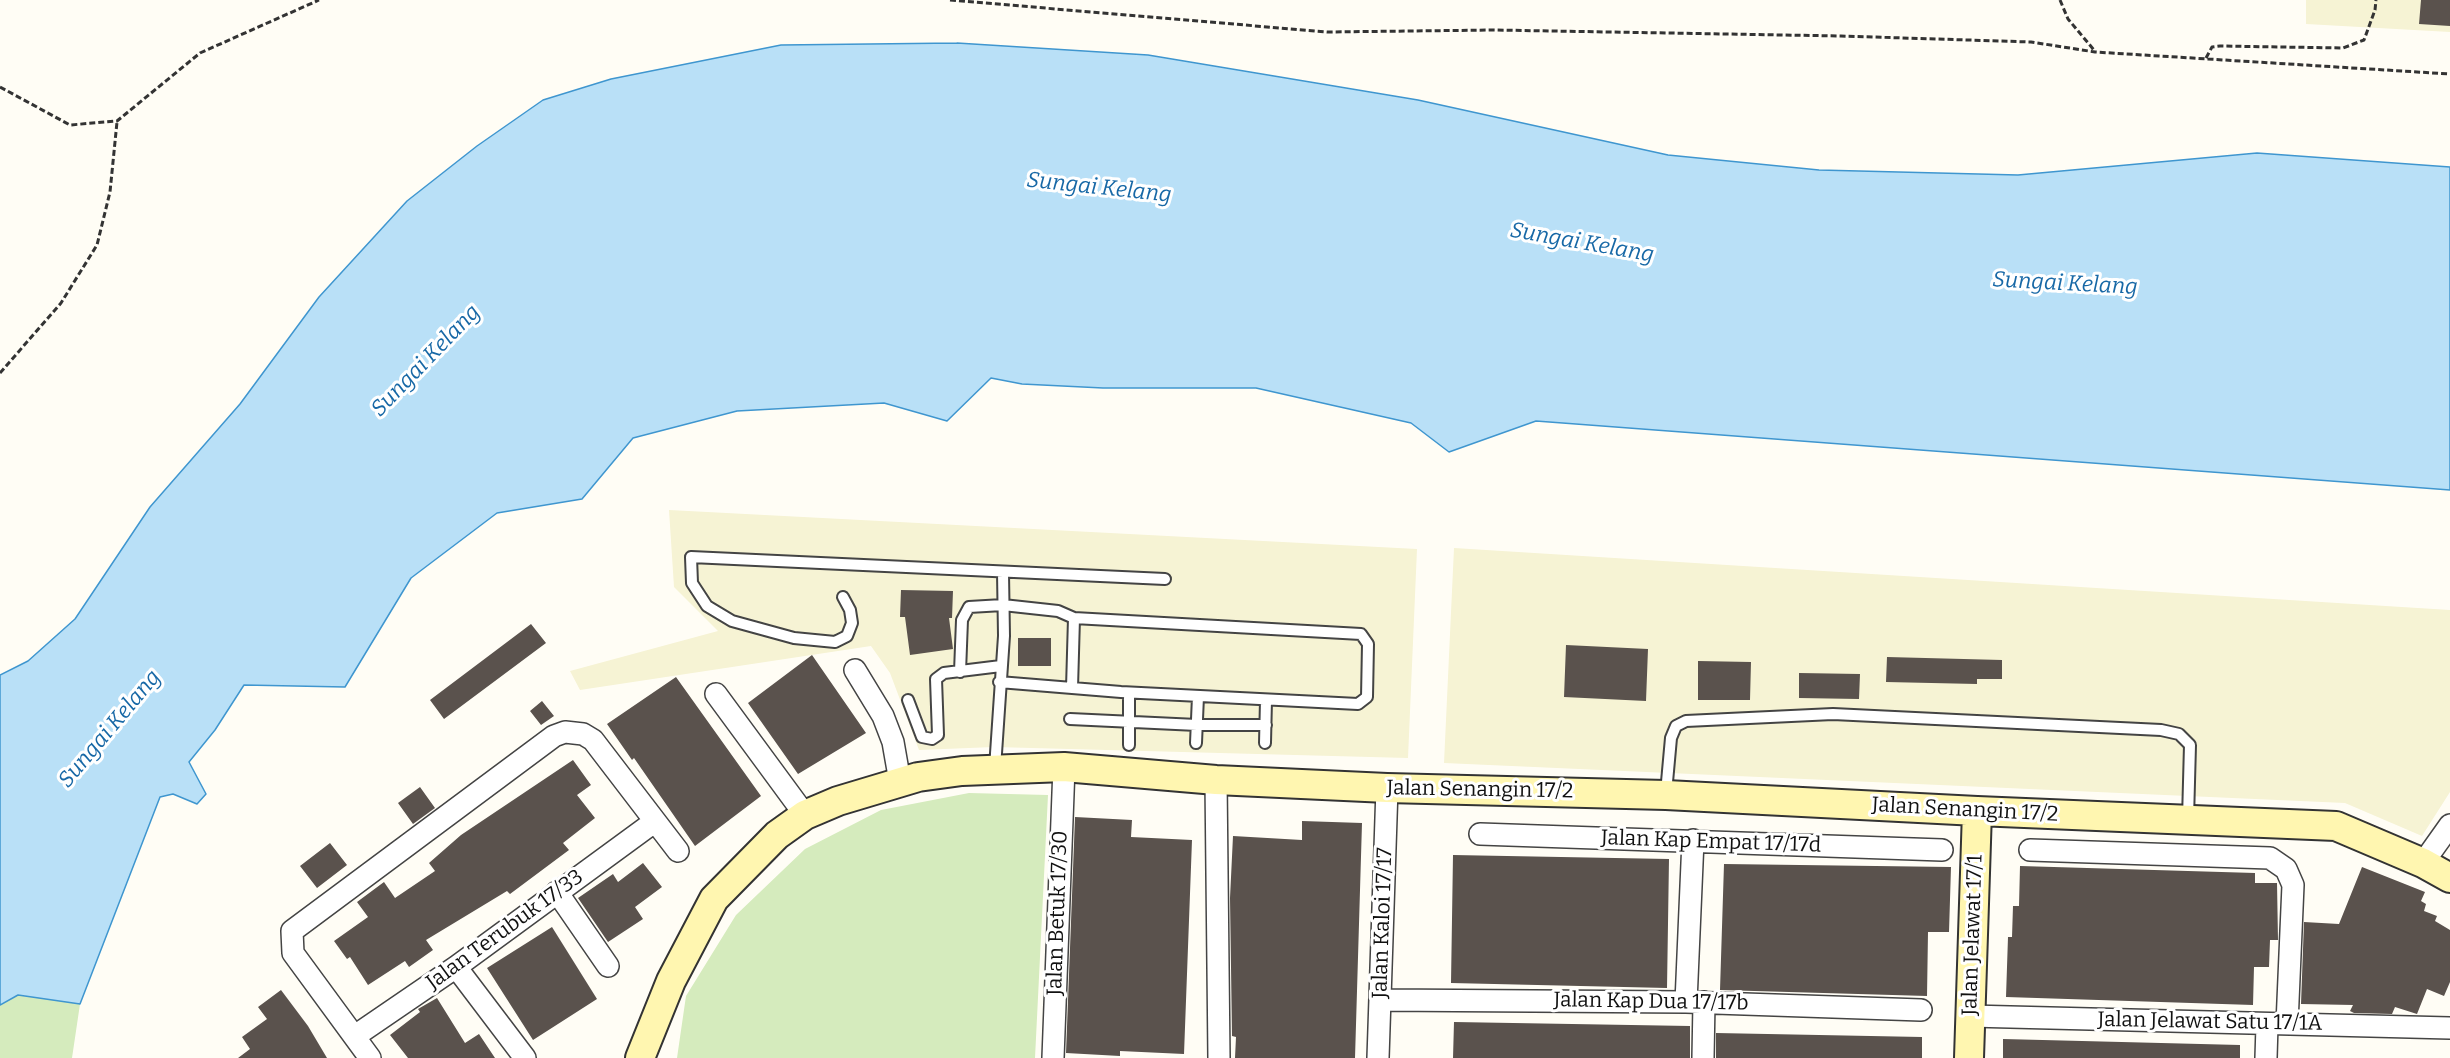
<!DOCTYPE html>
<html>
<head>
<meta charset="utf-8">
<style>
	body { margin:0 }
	canvas { display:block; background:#fffdf5 }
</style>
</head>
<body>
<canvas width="2450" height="1058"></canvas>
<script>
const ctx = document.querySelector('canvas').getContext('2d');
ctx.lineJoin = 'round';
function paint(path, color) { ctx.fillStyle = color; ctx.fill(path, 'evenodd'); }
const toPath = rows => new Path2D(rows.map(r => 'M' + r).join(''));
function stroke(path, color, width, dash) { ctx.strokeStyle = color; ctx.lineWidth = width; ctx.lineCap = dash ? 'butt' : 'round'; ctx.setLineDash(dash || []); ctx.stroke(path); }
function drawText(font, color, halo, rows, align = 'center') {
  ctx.font = font + ' Bitter,serif'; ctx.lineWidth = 6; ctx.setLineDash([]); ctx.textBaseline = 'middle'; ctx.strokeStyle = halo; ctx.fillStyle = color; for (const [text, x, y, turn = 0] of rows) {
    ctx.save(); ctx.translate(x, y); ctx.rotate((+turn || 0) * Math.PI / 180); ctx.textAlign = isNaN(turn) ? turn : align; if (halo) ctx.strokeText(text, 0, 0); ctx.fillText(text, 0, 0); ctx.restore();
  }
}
paint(toPath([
	[2306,0,2450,0,2450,32,2306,24],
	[669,510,1417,549,1408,758,994,747,919,750,890,673,871,646,580,690,570,671,718,631,674,587],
	[1454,548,2450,610,2450,792,2422,836,2345,803,1444,763]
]), '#f6f3d4');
paint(toPath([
	[969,793,1048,795,1035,1058,677,1058,686,996,736,915,805,849,881,810],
	[18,995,80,1004,72,1058,0,1058,0,1005]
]), '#d5ebbd');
const water = toPath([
	[957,43,1148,55,1418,100,1668,155,1819,170,2018,175,2257,153,2450,167,2450,490,1536,421,1449,452,1411,423,1256,388,1103,388,1022,384,991,378,947,421,884,403,737,411,633,438,582,499,497,513,411,578,345,687,244,685,215,730,189,762,206,794,197,804,173,794,160,797,80,1004,18,995,0,1005,0,675,28,661,75,619,150,507,240,404,319,297,407,201,477,146,543,100,611,79,781,45,957,43]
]);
paint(water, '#b9e0f7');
stroke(water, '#3f96cf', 1.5);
paint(toPath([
	[2421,0,2450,0,2450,26,2419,24],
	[901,590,953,591,952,618,949,618,953,649,910,655,905,617,900,617],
	[531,624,546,643,444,719,430,700],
	[1018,638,1051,638,1051,666,1018,666],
	[1566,645,1648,649,1646,701,1564,697],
	[812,655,866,733,798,774,748,703],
	[1887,657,2002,660,2002,679,1977,679,1977,684,1886,682],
	[1698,661,1751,662,1750,700,1698,700],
	[1799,673,1860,674,1859,699,1799,698],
	[676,677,761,796,695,846,634,758,632,760,607,724],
	[542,701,554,716,541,725,530,711],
	[573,760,591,785,577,795,595,818,563,843,569,850,510,894,507,891,426,940,433,950,409,967,405,961,368,985,350,957,347,959,334,941,368,917,357,902,384,882,395,898,435,871,429,863,461,835],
	[420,787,435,808,413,824,398,803],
	[1075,817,1132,820,1131,837,1192,840,1184,1054,1120,1051,1120,1056,1066,1053],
	[1302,821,1362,823,1355,1058,1235,1058,1236,1037,1232,1036,1230,898,1233,836,1302,840],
	[330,843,347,865,317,888,300,866],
	[1453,855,1669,859,1667,988,1451,983],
	[643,863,662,887,635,907,643,919,608,942,578,898,613,874,618,882],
	[1724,864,1951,867,1949,932,1928,932,1927,996,1720,990],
	[2020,866,2255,873,2255,883,2277,883,2278,940,2270,940,2269,967,2254,967,2253,1005,2006,997,2008,937,2012,937,2013,906,2019,906],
	[2362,867,2425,892,2421,901,2426,904,2424,911,2437,916,2435,921,2450,930,2450,982,2444,996,2427,989,2417,1014,2395,1007,2392,1014,2354,1013,2350,1011,2353,1005,2301,1004,2304,922,2339,924],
	[552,927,597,999,533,1040,487,968],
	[281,990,308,1026,327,1058,238,1058,250,1049,242,1037,267,1019,258,1007],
	[437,998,465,1043,479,1034,495,1058,408,1058,390,1035,420,1012,418,1009],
	[1454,1022,1690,1026,1690,1058,1453,1058],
	[1716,1033,1922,1037,1922,1058,1716,1058],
	[2003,1039,2240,1045,2240,1058,2003,1058]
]), '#5a524d');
const lane = toPath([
	[843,597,850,610,852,623,847,636,835,642,794,638,732,621,707,606,692,583,691,557,1165,579],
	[960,672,962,620,969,607,1003,605,1058,611,1074,618,1072,688],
	[999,682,1121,692,1358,704,1367,697,1368,644,1361,634,1074,618],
	[1129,693,1129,745],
	[908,700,922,737,932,739,938,735,936,679,944,673,1001,666],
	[1070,719,1197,725,1266,725],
	[1196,743,1198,696],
	[1265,743,1266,700],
	[995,768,1004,636,1003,573],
	[1666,793,1671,738,1676,726,1686,721,1833,714,2161,730,2179,734,2190,745,2188,819]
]);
const street = toPath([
	[855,670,883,716,893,742,900,782],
	[716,694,805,815],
	[1216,780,1219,1058],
	[1480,834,1942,850],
	[2030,850,2270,858,2286,869,2293,885,2287,1024],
	[2423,863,2450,825],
	[557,892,608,966],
	[456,967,525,1058],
	[1380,1000,1686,1002,1921,1010],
	[1686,1002,1693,840],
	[1970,1016,2450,1028],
	[355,1036,456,967,654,822],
	[370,1058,293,953,292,931,554,736,565,732,583,734,593,740,678,851],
	[1053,1058,1064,767],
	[1378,1058,1387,788],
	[1703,1058,1704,1002],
	[2266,1058,2267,1025]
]);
const secondary = toPath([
	[640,1058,671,981,714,899,777,835,805,815,838,801,918,777,962,771,1064,767,1216,780,1387,788,1666,795,1977,811,2336,826,2423,863,2450,878],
	[1969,1058,1977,811]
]);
stroke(lane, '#444', 14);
stroke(street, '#444', 24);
stroke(secondary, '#333', 32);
stroke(toPath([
	[950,0,1327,32,1494,30,1841,36,2031,42,2095,52,2450,74],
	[2060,0,2068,19,2094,50],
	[2206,58,2212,47,2220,46,2343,48,2364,40,2375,10,2376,0],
	[0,87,70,125,117,121,200,53,319,0],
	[0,373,61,303,97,245,110,192,117,122]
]), '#333', 3, [6, 3]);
stroke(lane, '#fff', 10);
stroke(street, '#fff', 21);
stroke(secondary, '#fff6b0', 28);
drawText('21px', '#111', '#fff', [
	["Jalan Senangin 17/2",1480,790,1],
	["Jalan Senangin 17/2",1965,810,3],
	["Jalan Kap Empat 17/17d",1711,842,2],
	["Jalan Betuk 17/30",1058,913,-88],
	["Jalan Kaloi 17/17",1383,923,-88],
	["Jalan Terubuk 17/33",505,930,-36],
	["Jalan Jelawat 17/1",1973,935,-88],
	["Jalan Kap Dua 17/17b",1651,1002,1],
	["Jalan Jelawat Satu 17/1A",2210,1022,1]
]);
drawText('italic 22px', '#1768a6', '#fff', [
	["Sungai Kelang",1099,188,6],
	["Sungai Kelang",1582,243,10],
	["Sungai Kelang",2065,284,3],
	["Sungai Kelang",426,361,-46],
	["Sungai Kelang",110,729,-50]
]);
</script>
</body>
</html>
